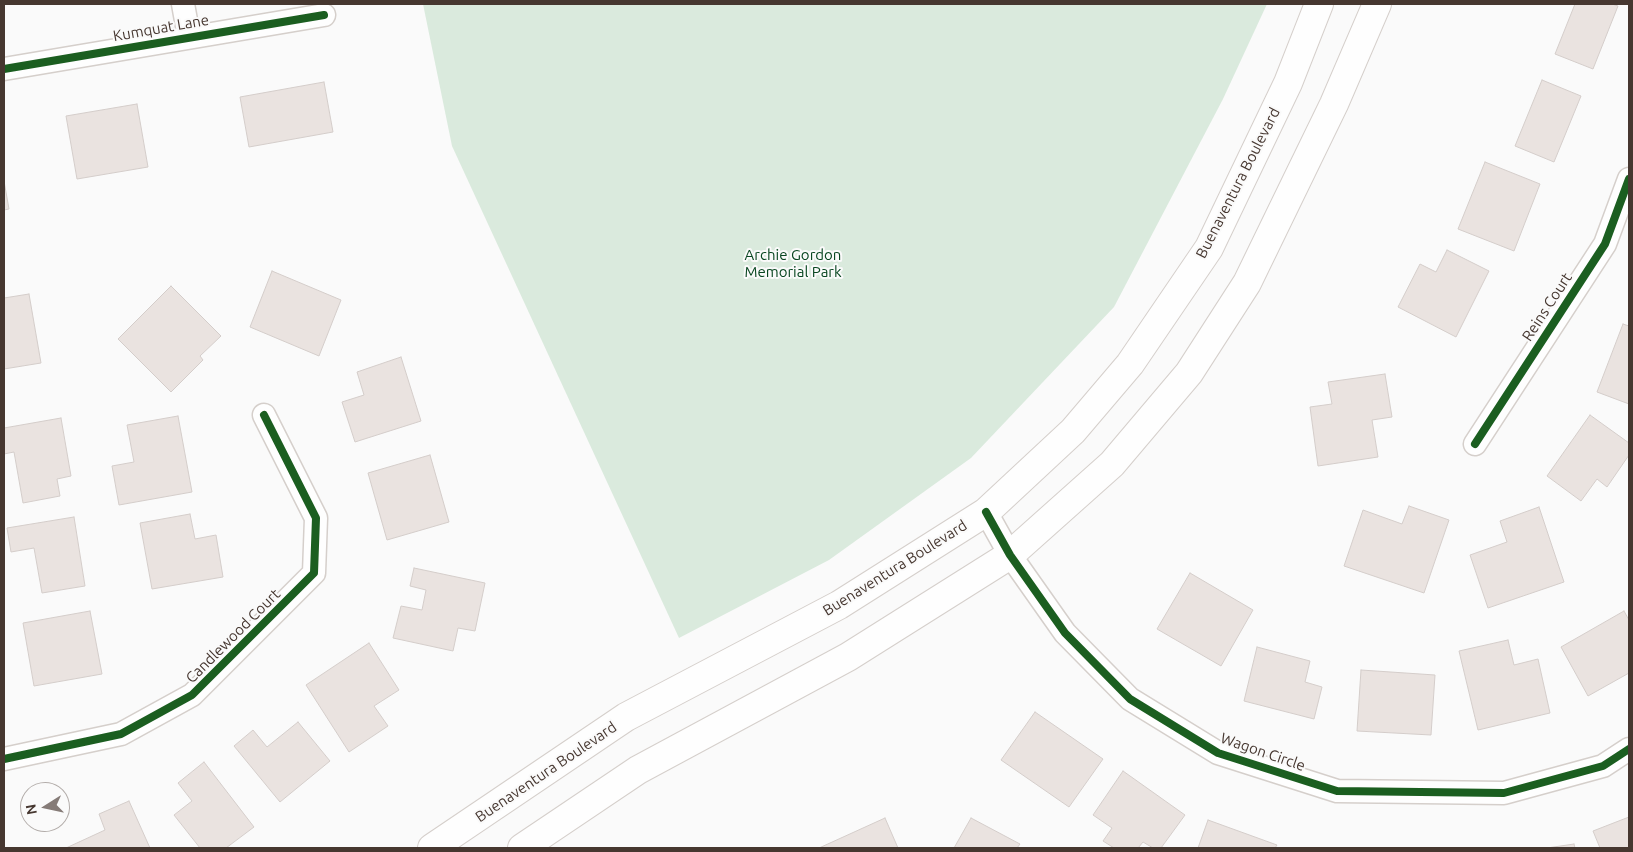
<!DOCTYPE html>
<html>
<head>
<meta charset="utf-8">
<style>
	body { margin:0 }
	#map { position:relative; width:1633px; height:852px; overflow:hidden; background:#fafafa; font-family:Ubuntu,sans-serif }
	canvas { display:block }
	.frame { position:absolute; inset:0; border:5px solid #463730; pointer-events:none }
	.north { position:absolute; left:20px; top:782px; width:50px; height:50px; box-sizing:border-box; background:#fafafa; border:1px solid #b2aca9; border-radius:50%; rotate:260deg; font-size:14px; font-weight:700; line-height:20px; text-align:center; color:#463730 }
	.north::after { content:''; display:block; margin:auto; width:18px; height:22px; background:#857b77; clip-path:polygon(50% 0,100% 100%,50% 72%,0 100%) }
</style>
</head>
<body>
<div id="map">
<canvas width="1633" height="852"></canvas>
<div class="frame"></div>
<div class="north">N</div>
</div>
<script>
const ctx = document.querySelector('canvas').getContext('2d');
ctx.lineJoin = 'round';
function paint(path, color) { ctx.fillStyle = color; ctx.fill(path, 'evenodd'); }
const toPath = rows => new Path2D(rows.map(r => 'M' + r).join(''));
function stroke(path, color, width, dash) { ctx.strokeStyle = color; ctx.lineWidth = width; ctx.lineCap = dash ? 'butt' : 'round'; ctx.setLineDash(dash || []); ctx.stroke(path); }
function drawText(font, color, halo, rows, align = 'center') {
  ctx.font = font + ' Ubuntu,sans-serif'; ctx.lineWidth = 4; ctx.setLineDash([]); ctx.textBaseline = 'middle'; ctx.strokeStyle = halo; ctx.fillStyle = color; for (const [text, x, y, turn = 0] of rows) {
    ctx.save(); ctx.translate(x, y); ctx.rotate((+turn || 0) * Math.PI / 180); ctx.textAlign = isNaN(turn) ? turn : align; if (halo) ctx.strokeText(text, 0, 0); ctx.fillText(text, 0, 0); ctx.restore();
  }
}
paint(toPath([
	[423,4,1267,4,1223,99,1114,307,971,458,829,560,679,638,452,146]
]), '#daeadd');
const building = toPath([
	[1575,4,1612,4,1618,6,1593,69,1555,54,1575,4],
	[1542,80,1581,96,1554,162,1515,146,1542,80],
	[324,82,333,132,249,147,240,97,324,82],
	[137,104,148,167,77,179,66,116,137,104],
	[1485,162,1540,184,1514,251,1458,229,1485,162],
	[4,181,9,209,4,210,4,181],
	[1447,250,1489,271,1456,337,1398,307,1420,264,1436,272,1447,250],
	[272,271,341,300,319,356,250,327,272,271],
	[171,286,221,336,200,356,203,360,171,392,118,339,171,286],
	[29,294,41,363,4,369,4,298,29,294],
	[1623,324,1629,326,1629,404,1597,392,1623,324],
	[401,357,421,421,355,442,342,402,364,395,357,372,401,357],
	[1385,374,1392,417,1372,420,1378,457,1318,466,1310,407,1332,404,1328,382,1385,374],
	[1590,415,1629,443,1629,455,1607,487,1597,479,1581,501,1547,476,1590,415],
	[178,416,192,492,119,505,112,466,134,462,127,425,178,416],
	[61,418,71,476,57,479,60,496,23,503,14,452,4,454,4,428,61,418],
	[430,455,449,522,387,540,368,473,430,455],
	[1409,506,1449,520,1424,593,1344,566,1363,510,1402,524,1409,506],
	[1539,507,1564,582,1488,608,1470,555,1507,542,1500,521,1539,507],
	[190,514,195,539,216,535,223,577,152,589,140,523,190,514],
	[74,517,85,586,42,593,34,548,11,552,7,528,74,517],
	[414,568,485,583,475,631,458,628,453,651,393,638,401,606,422,610,426,590,410,586,414,568],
	[1190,573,1253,610,1221,666,1157,629,1190,573],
	[90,611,102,674,34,686,23,623,90,611],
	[1624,611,1629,620,1629,673,1588,696,1561,647,1624,611],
	[1508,640,1514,665,1538,659,1550,713,1478,730,1459,651,1508,640],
	[369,643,399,690,374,706,388,726,349,752,306,685,369,643],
	[1257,647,1310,661,1305,682,1322,687,1314,719,1244,701,1257,647],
	[1361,670,1435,675,1431,735,1357,731,1361,670],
	[1035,712,1103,759,1069,807,1001,760,1035,712],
	[298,722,330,761,280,802,234,746,253,730,267,747,298,722],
	[204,762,254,827,226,848,200,848,174,815,192,801,178,783,204,762],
	[1123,771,1185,815,1161,848,1153,848,1143,842,1138,848,1114,848,1103,841,1112,828,1093,815,1123,771],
	[129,801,150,848,66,848,105,830,99,814,129,801],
	[1629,817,1629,848,1600,848,1593,831,1629,817],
	[885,818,898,848,819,848,885,818],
	[971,818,1020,844,1017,848,954,848,971,818],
	[1208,820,1277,845,1275,848,1198,848,1208,820],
	[1574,844,1575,848,1547,848,1574,844]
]);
paint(building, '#eae3e0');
stroke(building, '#d4cdca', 1);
const street = toPath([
	[183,4,189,37],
	[4,69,324,15],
	[1475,444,1605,244,1629,179],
	[986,512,1010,555,1065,633,1130,699,1218,753,1337,791,1504,793,1603,766,1629,749],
	[4,759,121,734,192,695,314,573,316,518,264,415]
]);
const secondary = toPath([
	[432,848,626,717,839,605,986,512,1073,431,1130,364,1209,248,1288,83,1319,4],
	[522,848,638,770,848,657,1010,555,1112,464,1189,373,1247,283,1334,104,1377,4]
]);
stroke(street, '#d5cfcb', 25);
stroke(secondary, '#d5cfcb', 30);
stroke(street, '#fefefe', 22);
stroke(secondary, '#fefefe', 28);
stroke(toPath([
	[4,69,324,15],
	[1475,444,1605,244,1629,179],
	[986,512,1010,555,1065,633,1130,699,1218,753,1337,791,1504,793,1603,766,1629,749],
	[4,759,121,734,192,695,314,573,316,518,264,415]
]), '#1b5e20', 8);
drawText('15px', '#463730', '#fafafa', [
	["Kumquat Lane",161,28,-10],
	["Buenaventura Boulevard",1238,183,-63],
	["Reins Court",1547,307,-57],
	["Buenaventura Boulevard",895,568,-32],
	["Candlewood Court",233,636,-45],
	["Wagon Circle",1263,752,19],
	["Buenaventura Boulevard",546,772,-34]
]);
drawText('15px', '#084620', '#fafafa', [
	["Archie Gordon",793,255],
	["Memorial Park",793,272]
]);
</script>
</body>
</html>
